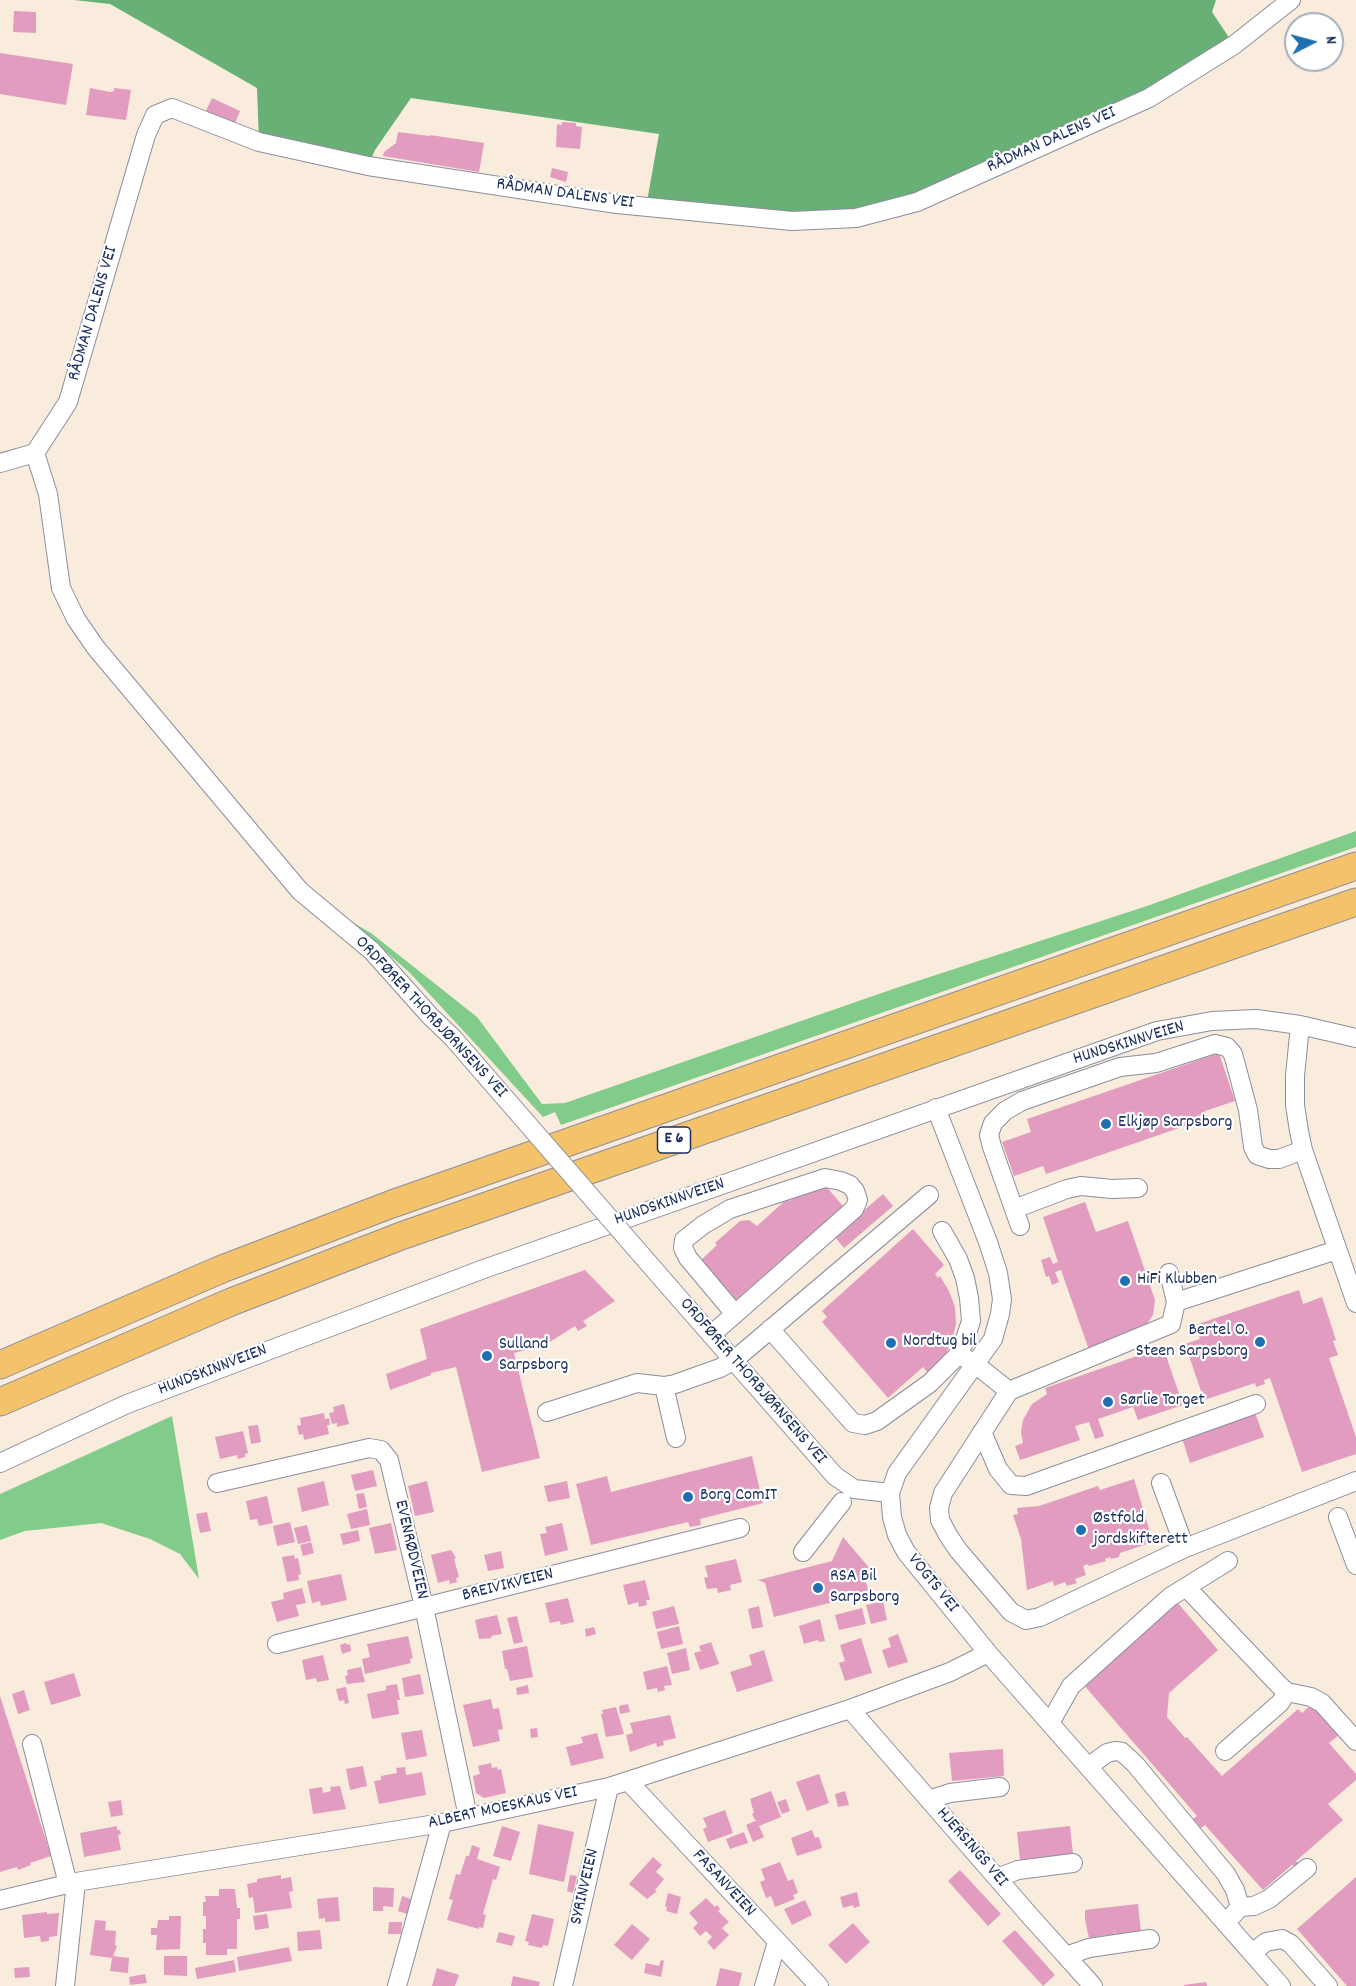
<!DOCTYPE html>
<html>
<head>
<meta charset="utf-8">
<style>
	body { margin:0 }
	#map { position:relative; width:1356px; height:1986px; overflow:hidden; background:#f9ecdd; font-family:Dekko,sans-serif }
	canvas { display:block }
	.north { position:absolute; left:1284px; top:12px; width:60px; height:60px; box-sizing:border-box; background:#fff; border:2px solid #a4acbf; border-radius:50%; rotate:84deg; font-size:16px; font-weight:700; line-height:24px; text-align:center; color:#1b2f5e }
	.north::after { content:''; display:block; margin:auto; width:21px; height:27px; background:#1f6fb2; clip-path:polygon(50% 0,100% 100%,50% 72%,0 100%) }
</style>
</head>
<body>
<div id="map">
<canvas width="1356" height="1986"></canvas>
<div class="north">N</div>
</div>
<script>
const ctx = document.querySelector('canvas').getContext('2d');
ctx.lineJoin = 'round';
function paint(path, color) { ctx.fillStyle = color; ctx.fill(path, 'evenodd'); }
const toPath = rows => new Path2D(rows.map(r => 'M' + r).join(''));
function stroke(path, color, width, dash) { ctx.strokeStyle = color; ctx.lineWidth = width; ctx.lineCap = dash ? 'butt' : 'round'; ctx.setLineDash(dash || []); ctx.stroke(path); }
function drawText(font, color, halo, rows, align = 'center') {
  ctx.font = font + ' Dekko,sans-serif'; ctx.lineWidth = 4.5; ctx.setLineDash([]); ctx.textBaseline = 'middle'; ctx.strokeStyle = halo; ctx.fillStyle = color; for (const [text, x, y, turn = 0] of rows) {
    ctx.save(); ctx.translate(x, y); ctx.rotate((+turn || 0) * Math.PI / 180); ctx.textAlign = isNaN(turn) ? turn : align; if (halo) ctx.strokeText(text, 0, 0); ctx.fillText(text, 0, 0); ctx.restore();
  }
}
paint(toPath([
	[1356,831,1356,847,561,1125,555,1112,543,1117,410,973,352,922,371,933,477,1017,542,1104,565,1103,896,988,1147,906],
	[172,1416,199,1579,180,1554,150,1539,101,1523,25,1531,0,1540,0,1494]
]), '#81cc8a');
paint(toPath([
	[74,0,1216,0,1212,12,1234,45,1149,98,856,218,646,207,659,134,411,98,375,150,368,166,259,142,257,88,110,4]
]), '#68b076');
paint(toPath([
	[14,11,36,12,36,33,13,32],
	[0,53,73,64,66,105,0,94],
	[90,88,110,92,114,91,114,88,131,90,126,120,86,115],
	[212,98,240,111,234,126,205,113],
	[562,122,576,123,576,126,582,127,580,149,556,147,557,124,562,125],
	[398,132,430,136,430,135,484,143,479,172,383,156,384,152,396,143],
	[552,168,568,172,566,182,550,177],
	[1219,1053,1235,1101,1205,1111,1208,1118,1046,1174,1043,1166,1014,1176,1002,1142,1031,1132,1027,1119],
	[824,1184,843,1206,736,1300,701,1260,717,1245,715,1243,740,1221,749,1220,757,1226,788,1198,790,1201,796,1195],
	[883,1194,893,1206,844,1248,834,1236],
	[1085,1202,1096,1232,1128,1221,1155,1300,1153,1315,1147,1324,1089,1350,1061,1270,1055,1272,1059,1282,1052,1285,1049,1276,1046,1277,1041,1260,1050,1257,1053,1264,1058,1262,1043,1217],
	[913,1229,944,1265,935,1274,938,1278,940,1276,949,1291,955,1307,956,1324,952,1341,945,1356,928,1373,923,1367,888,1398,822,1322,827,1317,822,1311],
	[585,1270,615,1301,583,1321,587,1326,578,1331,575,1326,545,1345,514,1353,540,1458,482,1472,456,1367,431,1373,431,1375,390,1390,386,1374,427,1359,420,1329],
	[1299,1290,1303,1304,1322,1297,1336,1340,1333,1341,1338,1355,1329,1358,1356,1437,1356,1454,1302,1472,1270,1378,1264,1380,1265,1384,1256,1387,1255,1383,1204,1400,1185,1344,1200,1339,1195,1325],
	[1163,1347,1183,1405,1138,1420,1133,1407,1098,1419,1104,1436,1095,1439,1089,1422,1075,1426,1080,1440,1020,1460,1015,1446,1023,1443,1021,1432,1023,1420,1032,1404,1047,1394,1045,1388],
	[344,1404,349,1424,337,1427,337,1423,332,1424,329,1413,334,1412,333,1407],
	[324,1413,325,1419,329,1418,330,1425,327,1425,329,1434,304,1440,303,1434,299,1435,297,1426,301,1425,300,1418],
	[1255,1413,1264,1437,1190,1463,1182,1438],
	[258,1425,261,1442,251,1444,248,1426],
	[243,1431,248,1453,245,1454,245,1457,238,1459,237,1455,220,1459,215,1437],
	[752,1456,763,1503,700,1519,701,1525,690,1527,688,1522,591,1545,576,1484,607,1476,611,1492],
	[373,1470,377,1486,355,1491,351,1475],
	[1134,1479,1153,1542,1120,1553,1119,1557,1111,1559,1110,1557,1105,1559,1106,1561,1089,1566,1088,1564,1083,1566,1086,1575,1075,1579,1077,1583,1067,1586,1065,1582,1054,1586,1053,1581,1027,1590,1021,1539,1013,1515,1018,1514,1017,1508,1039,1506,1098,1486,1100,1490],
	[324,1481,329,1505,302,1512,297,1488],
	[427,1481,434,1512,415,1516,408,1486],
	[567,1481,570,1498,548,1502,544,1486],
	[364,1493,367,1507,359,1509,356,1494],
	[267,1496,273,1523,259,1526,257,1519,250,1520,246,1501],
	[367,1509,370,1525,351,1529,347,1514],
	[207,1512,211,1531,200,1533,196,1514],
	[290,1522,295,1542,277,1546,273,1526],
	[391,1523,397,1550,375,1554,369,1528],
	[562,1523,568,1550,545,1556,540,1534,547,1533,545,1527],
	[307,1525,311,1541,298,1544,294,1528],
	[358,1530,360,1541,343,1545,340,1534],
	[843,1537,878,1578,866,1582,869,1593,774,1617,765,1583,758,1580,832,1561],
	[311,1542,314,1553,303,1556,300,1545],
	[451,1550,456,1558,454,1559,459,1577,456,1578,457,1582,450,1584,449,1580,438,1583,431,1555],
	[501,1551,504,1568,488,1571,484,1555],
	[294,1555,295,1559,298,1558,301,1574,298,1575,299,1580,287,1582,282,1557],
	[736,1559,742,1582,730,1585,731,1590,718,1593,717,1588,707,1589,704,1578,708,1577,705,1566],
	[341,1574,347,1600,321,1606,320,1601,312,1603,307,1581],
	[645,1580,650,1600,646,1600,647,1605,639,1607,638,1602,628,1605,623,1585],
	[302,1588,306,1603,296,1605,299,1616,277,1622,271,1602,284,1599,283,1593],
	[568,1598,574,1622,561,1625,560,1621,550,1623,545,1603],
	[883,1601,887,1620,871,1624,866,1605],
	[1177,1602,1218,1650,1169,1693,1167,1717,1185,1738,1187,1737,1222,1776,1298,1709,1302,1713,1312,1704,1339,1735,1329,1743,1356,1774,1356,1780,1328,1804,1343,1820,1296,1861,1298,1863,1294,1866,1292,1865,1263,1890,1205,1825,1201,1828,1193,1819,1197,1816,1083,1684],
	[674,1606,679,1624,656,1629,652,1612],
	[759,1606,763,1627,752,1629,748,1609],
	[862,1608,866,1624,839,1630,835,1615],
	[497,1615,502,1634,491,1636,492,1638,479,1639,475,1620],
	[517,1616,523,1642,514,1644,507,1618],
	[820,1619,825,1641,819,1642,818,1640,804,1644,799,1626],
	[679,1626,683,1644,661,1649,657,1632],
	[594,1627,596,1634,586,1637,585,1629],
	[898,1634,908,1662,888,1668,882,1650,891,1647,888,1638],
	[408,1636,413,1658,410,1659,411,1663,365,1674,362,1659,370,1657,367,1644],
	[861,1638,872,1673,845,1681,839,1663,845,1661,840,1645],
	[711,1642,719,1664,700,1670,694,1653,701,1651,699,1646],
	[346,1643,347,1645,350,1644,351,1651,342,1654,340,1645],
	[527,1646,533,1677,510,1681,507,1669,505,1669,502,1651],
	[686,1648,690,1670,672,1674,667,1653],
	[764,1650,773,1681,737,1692,730,1672,752,1665,749,1655],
	[323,1655,329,1680,317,1682,316,1678,306,1680,302,1660],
	[667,1666,672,1685,664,1686,665,1690,658,1692,657,1688,647,1690,643,1672],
	[361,1667,365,1682,347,1684,345,1676,348,1675,347,1670],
	[74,1673,81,1696,51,1705,44,1682],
	[420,1674,424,1694,405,1697,402,1678],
	[397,1684,400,1700,397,1700,399,1714,372,1719,367,1694,386,1690,386,1686],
	[528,1685,529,1693,517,1695,516,1688],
	[346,1687,349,1703,345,1704,344,1700,339,1701,336,1689],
	[24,1690,30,1710,18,1714,12,1694],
	[0,1696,51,1856,30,1863,31,1865,18,1870,17,1867,0,1872],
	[491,1699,493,1709,499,1708,503,1729,498,1730,500,1741,473,1747,463,1705],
	[628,1704,630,1712,620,1714,619,1706],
	[616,1707,624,1734,606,1737,601,1714,603,1714,602,1710],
	[670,1715,676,1738,663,1741,664,1745,657,1747,656,1743,630,1752,626,1735,633,1733,630,1723],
	[537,1728,538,1737,531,1738,530,1729],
	[422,1730,427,1756,406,1760,401,1733],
	[597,1733,604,1758,571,1766,566,1747,583,1743,581,1737],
	[1003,1749,1004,1776,952,1781,949,1753],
	[491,1763,492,1768,497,1767,498,1770,501,1769,506,1793,484,1798,476,1793,473,1776,480,1774,478,1766],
	[363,1766,367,1786,350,1790,346,1769],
	[405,1767,406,1775,422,1772,426,1795,379,1804,374,1781,381,1780,381,1776,397,1773,396,1768],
	[819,1774,829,1803,807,1811,796,1782],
	[340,1786,346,1809,313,1814,309,1789,322,1787,323,1793,331,1791,330,1787],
	[771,1791,781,1817,759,1826,764,1837,753,1842,746,1825,757,1820,755,1820,752,1814,754,1813,750,1799],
	[845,1791,849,1805,838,1807,835,1794],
	[786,1799,790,1811,782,1814,777,1802],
	[121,1800,123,1815,111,1817,108,1802],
	[725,1810,733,1833,708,1842,703,1829,707,1827,703,1818],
	[538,1824,574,1832,564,1882,529,1874],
	[117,1826,117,1830,120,1830,121,1834,118,1835,121,1850,84,1857,80,1833],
	[502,1826,520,1832,511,1861,493,1856],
	[1070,1826,1073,1854,1020,1860,1017,1832],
	[812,1830,815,1838,819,1837,822,1848,797,1856,791,1838],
	[744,1832,748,1843,730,1849,726,1839],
	[472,1845,480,1848,477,1859,500,1867,496,1880,493,1879,483,1914,486,1915,483,1928,479,1927,479,1929,447,1920,453,1900,449,1899,456,1874,460,1875,466,1856,469,1856],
	[653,1857,662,1865,656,1872,664,1879,655,1890,657,1891,647,1899,629,1884],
	[780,1862,788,1881,793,1879,798,1893,793,1895,795,1899,775,1907,771,1896,766,1898,760,1882,765,1880,761,1869],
	[960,1870,1001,1914,988,1926,948,1881],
	[281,1875,281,1879,291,1877,293,1891,289,1892,292,1908,255,1913,253,1897,249,1898,247,1884,257,1882,257,1879],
	[570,1875,577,1876,573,1893,567,1891],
	[1356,1877,1356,1986,1347,1986,1297,1929],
	[373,1887,394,1888,393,1907,383,1906,383,1911,373,1911],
	[219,1889,235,1889,237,1908,240,1908,240,1919,237,1919,237,1949,227,1949,227,1955,206,1955,206,1943,203,1943,203,1929,206,1929,206,1916,203,1916,203,1902,206,1902,205,1896,219,1896],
	[857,1892,860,1906,854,1908,853,1905,843,1908,840,1897],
	[668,1893,681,1897,677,1914,666,1911,667,1907,665,1906],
	[402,1896,411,1899,407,1914,398,1911],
	[338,1897,340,1921,325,1922,325,1918,319,1919,317,1899],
	[706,1898,715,1907,717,1905,720,1909,718,1911,729,1922,722,1928,729,1935,714,1950,707,1942,712,1937,706,1931,700,1936,693,1928,698,1923,689,1913],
	[805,1900,812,1915,792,1925,784,1909],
	[1138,1904,1141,1932,1121,1933,1121,1935,1115,1935,1114,1930,1114,1935,1109,1936,1109,1935,1089,1938,1085,1920,1085,1910],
	[47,1912,47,1914,59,1913,57,1936,49,1937,49,1941,41,1942,40,1936,24,1938,22,1915],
	[267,1914,269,1928,255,1930,253,1916],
	[532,1914,554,1919,548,1946,543,1945,542,1948,528,1945,529,1942,525,1941],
	[169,1916,181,1916,180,1949,156,1950,157,1935,151,1935,151,1928,157,1928,158,1920,169,1920],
	[95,1920,106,1921,105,1930,116,1931,115,1945,117,1946,113,1956,129,1958,128,1973,110,1971,112,1958,90,1955],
	[389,1922,402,1922,401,1934,388,1934],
	[853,1923,870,1942,846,1964,828,1945],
	[632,1924,650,1939,632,1960,614,1945],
	[320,1930,322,1949,298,1951,297,1932],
	[1015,1930,1055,1975,1043,1986,1002,1941],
	[499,1932,515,1936,512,1946,496,1942],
	[289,1947,292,1961,239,1971,237,1957],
	[164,1956,187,1956,187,1976,164,1975],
	[234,1960,236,1972,197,1979,195,1968],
	[661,1960,664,1961,661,1977,644,1973,646,1963,659,1966],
	[29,1967,30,1977,15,1978,14,1968],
	[437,1968,459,1975,455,1986,432,1986],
	[720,1968,742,1973,739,1986,716,1986],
	[145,1974,147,1983,130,1985,129,1977],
	[513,1976,540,1982,539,1986,511,1986],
	[1206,1982,1207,1986,1184,1986,1184,1985]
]), '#e29cbf');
const minor = toPath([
	[35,453,68,402,146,135,155,115,172,108,259,142,368,166,617,204,792,221,856,218,917,202,1149,98,1234,45,1291,0],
	[35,453,48,494,61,588,76,619,96,648,300,891,372,951,430,1016,452,1037],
	[0,463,35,453],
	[1300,1025,1295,1076,1295,1105,1299,1131,1303,1150,1356,1303],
	[936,1108,988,1242,998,1273,1002,1299,1000,1314,993,1339,897,1473,890,1493,892,1517,897,1535,906,1552,988,1653,1281,1986],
	[1014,1209,1067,1189,1081,1186,1112,1189,1138,1188],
	[1020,1226,992,1147,989,1135,993,1123,1005,1111,1022,1101,1120,1067,1156,1063,1215,1044,1227,1047,1233,1054,1248,1110,1253,1147,1257,1155,1269,1159,1279,1159,1303,1150],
	[671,1289,835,1476,854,1489,890,1493],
	[1176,1302,1337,1250],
	[770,1329,853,1423,865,1425,877,1421,930,1383,958,1355,964,1342,971,1321,969,1298,965,1278,958,1259,942,1231],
	[711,1335,735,1314,854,1209,858,1200,855,1191,850,1185,841,1181,825,1178,730,1209,703,1225,684,1240,683,1248,688,1258,735,1314],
	[965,1358,975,1364,1009,1391,1171,1324,1176,1302,1169,1273],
	[664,1386,676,1438],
	[1009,1391,943,1493,939,1508,940,1520,948,1535,958,1550,1011,1612,1026,1620,1040,1617,1185,1548,1356,1481],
	[547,1412,637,1383,664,1386,675,1384,720,1368,733,1361,929,1195],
	[982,1432,998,1469,1011,1485,1026,1486,1256,1404],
	[0,1463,127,1404,481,1270,1157,1031,1212,1021,1256,1019,1300,1025,1356,1038],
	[217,1483,369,1448,381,1450,389,1460,424,1607,468,1817],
	[1161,1483,1185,1548],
	[1338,1517,1356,1565],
	[803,1552,842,1502],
	[1186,1587,1279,1685,1287,1692,1311,1697,1322,1703,1356,1741],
	[277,1644,740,1528],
	[850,1709,1030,1916,1093,1986],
	[1050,1723,1071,1686,1170,1597,1228,1561],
	[32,1744,68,1884],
	[1225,1751,1280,1703,1287,1692],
	[1088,1767,1107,1753,1115,1751,1122,1752,1135,1764,1226,1874,1235,1890,1240,1907],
	[628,1781,819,1986],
	[929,1800,950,1793,1000,1787],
	[997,1878,1018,1870,1073,1863],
	[0,1900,76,1882,442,1823,609,1787,850,1709,950,1672,988,1653],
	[1233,1915,1240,1907,1254,1906,1269,1899,1307,1868],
	[1252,1953,1266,1942,1282,1939,1291,1944,1328,1986],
	[1066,1956,1089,1948,1150,1939],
	[65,1986,76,1882],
	[397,1986,442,1823],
	[563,1986,609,1787],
	[764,1986,777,1942]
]);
const highway = toPath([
	[0,1365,222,1269,392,1204,1356,866],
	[0,1402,231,1302,401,1236,1356,902]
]);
stroke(minor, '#8a8e9e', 20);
stroke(highway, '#8a8e9e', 29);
stroke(minor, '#fff', 18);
stroke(highway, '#f3c26a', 27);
const minorBridge = toPath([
	[452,1037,671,1289]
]);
stroke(minorBridge, '#8a8e9e', 20, []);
stroke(minorBridge, '#fff', 18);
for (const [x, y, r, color] of [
	[1106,1124,6,"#1f6fb2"],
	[1125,1281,6,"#1f6fb2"],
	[1260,1342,6,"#1f6fb2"],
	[891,1343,6,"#1f6fb2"],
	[487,1356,6,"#1f6fb2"],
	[1108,1402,6,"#1f6fb2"],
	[688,1497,6,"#1f6fb2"],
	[1081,1530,6,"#1f6fb2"],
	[818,1588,6,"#1f6fb2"]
]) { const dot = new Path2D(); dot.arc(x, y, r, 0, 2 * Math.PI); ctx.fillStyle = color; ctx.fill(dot); stroke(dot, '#fff', 2); }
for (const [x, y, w] of [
	[674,1140,33]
]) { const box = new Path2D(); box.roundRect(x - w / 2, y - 13, w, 26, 4.5); ctx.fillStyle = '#fff'; ctx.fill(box); stroke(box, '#1b2f5e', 1.5); }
drawText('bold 16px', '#1b2f5e', null, [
	["E 6",674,1140]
]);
drawText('18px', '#1b2f5e', '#fff', [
	["RÅDMAN DALENS VEI",1052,141,-24],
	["RÅDMAN DALENS VEI",565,195,8],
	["RÅDMAN DALENS VEI",94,314,-74],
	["ORDFØRER THORBJØRNSENS VEI",430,1018,47],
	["HUNDSKINNVEIEN",1129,1044,-17],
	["HUNDSKINNVEIEN",670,1203,-19],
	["HUNDSKINNVEIEN",213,1371,-21],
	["ORDFØRER THORBJØRNSENS VEI",752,1382,49],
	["EVENRØDVEIEN",410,1550,77],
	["VOGTS VEI",932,1584,51],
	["BREIVIKVEIEN",508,1586,-14],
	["ALBERT MOESKAUS VEI",503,1809,-12],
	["HJERSINGS VEI",971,1848,49],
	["FASANVEIEN",723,1884,47],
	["SYRINVEIEN",586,1887,-77]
]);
drawText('18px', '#1b2f5e', '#fff', [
	["Elkjøp Sarpsborg",1118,1124],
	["HiFi Klubben",1137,1281],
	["Bertel O.",1248,1332,"right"],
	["Steen Sarpsborg",1248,1353,"right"],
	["Nordtug bil",903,1343],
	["Sulland",499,1346],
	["Sarpsborg",499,1367],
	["Sørlie Torget",1120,1402],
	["Borg ComIT",700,1497],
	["Østfold",1093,1520],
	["jordskifterett",1093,1541],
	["RSA Bil",830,1578],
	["Sarpsborg",830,1599]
], 'left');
</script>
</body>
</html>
